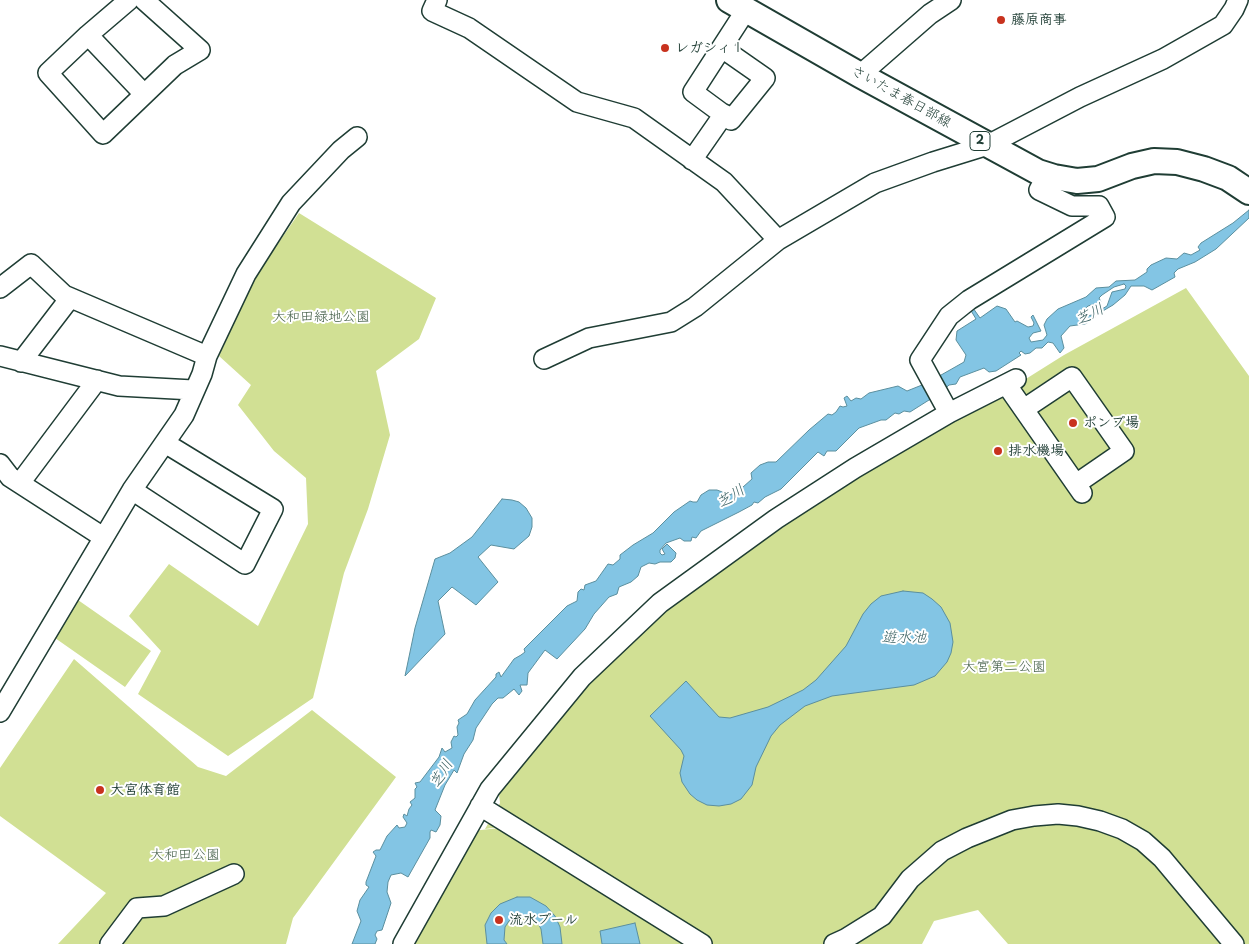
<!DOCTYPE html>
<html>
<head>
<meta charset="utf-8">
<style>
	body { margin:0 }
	canvas { display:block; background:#fff }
</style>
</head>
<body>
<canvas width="1249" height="944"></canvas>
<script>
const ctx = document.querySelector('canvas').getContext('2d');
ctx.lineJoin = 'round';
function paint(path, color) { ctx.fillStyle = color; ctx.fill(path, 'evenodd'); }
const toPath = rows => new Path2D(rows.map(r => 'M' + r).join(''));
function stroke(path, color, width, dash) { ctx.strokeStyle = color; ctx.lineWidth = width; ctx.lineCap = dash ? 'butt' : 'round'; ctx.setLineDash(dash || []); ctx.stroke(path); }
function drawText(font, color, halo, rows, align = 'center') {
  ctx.font = font + ' "Playpen Sans","Klee One",sans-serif'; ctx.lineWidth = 4; ctx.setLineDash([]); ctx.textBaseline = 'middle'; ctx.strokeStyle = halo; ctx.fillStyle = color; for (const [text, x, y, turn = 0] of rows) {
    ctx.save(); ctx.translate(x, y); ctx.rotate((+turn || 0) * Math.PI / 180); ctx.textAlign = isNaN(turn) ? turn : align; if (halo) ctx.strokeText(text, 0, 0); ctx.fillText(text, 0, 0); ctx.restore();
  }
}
paint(toPath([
	[299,213,436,298,419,339,376,371,390,435,368,509,344,573,313,698,228,756,138,694,161,651,129,616,169,564,258,626,308,524,306,478,274,451,238,405,251,385,219,356,255,277],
	[1186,288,1249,376,1249,944,1008,944,978,910,934,921,922,944,684,944,499,827,485,829,500,803,498,786,590,671,660,610,813,502,1021,382,1064,355],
	[78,600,151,651,125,687,55,638],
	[74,659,198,767,226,776,312,710,396,777,293,918,286,944,58,944,106,893,0,816,0,768],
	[499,828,682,944,409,944,472,831]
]), '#d1e094');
const water = toPath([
	[1249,210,1249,218,1216,249,1195,262,1178,269,1174,273,1175,277,1152,290,1144,286,1131,286,1125,295,1113,305,1096,315,1094,319,1085,324,1070,326,1061,336,1064,348,1060,353,1053,343,1048,342,1042,348,1036,348,1030,353,1025,354,1021,351,1019,353,1021,355,996,371,989,372,984,368,960,377,956,384,949,385,935,398,929,400,910,412,904,411,899,414,895,413,886,420,881,420,859,428,836,451,827,451,824,456,818,452,781,489,765,497,758,503,754,502,752,505,739,512,701,531,696,538,692,537,691,541,684,541,680,538,666,543,660,550,660,553,662,555,665,554,662,549,667,544,676,553,675,558,671,562,660,562,655,564,649,563,641,567,638,576,631,582,619,587,617,594,609,597,594,614,585,629,557,659,545,650,528,673,527,685,520,685,522,691,519,695,514,689,503,698,498,698,492,704,476,728,473,740,464,754,457,773,454,770,445,785,435,810,441,816,440,825,436,832,431,830,430,832,430,838,408,877,401,873,391,875,388,882,387,892,391,903,382,930,377,931,375,935,377,939,375,944,352,944,361,921,357,911,360,900,369,887,366,885,366,882,376,856,373,852,376,850,380,850,387,836,397,825,399,828,405,827,407,823,403,817,404,814,407,816,409,809,412,805,410,802,415,798,415,789,417,787,415,783,420,782,439,757,442,748,445,752,452,748,451,742,454,736,456,737,458,735,457,727,459,723,458,720,467,714,475,700,496,677,496,674,499,672,501,677,514,659,521,655,525,652,524,649,567,606,577,601,578,592,581,589,584,590,585,585,596,581,608,564,613,565,620,559,620,555,633,545,653,533,674,512,690,501,693,502,697,502,701,495,709,490,717,490,730,495,743,487,752,479,751,473,760,465,768,462,776,462,809,430,828,414,832,415,836,412,840,406,843,407,847,406,844,398,847,396,851,401,856,398,861,399,869,393,898,386,907,391,927,383,964,362,966,355,956,340,957,331,976,319,970,309,973,308,980,318,997,306,1006,309,1015,322,1017,321,1028,327,1033,326,1034,323,1031,317,1033,315,1041,331,1033,333,1029,338,1031,342,1043,340,1047,335,1044,325,1047,319,1058,309,1086,297,1096,288,1109,287,1116,281,1135,280,1147,272,1147,269,1151,265,1166,258,1177,259,1184,253,1191,255,1200,250,1198,247,1201,243,1233,223,1249,210],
	[1124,284,1126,286,1125,289,1112,292,1107,306,1092,315,1086,316,1082,312,1088,306,1101,302,1099,298,1102,295,1114,287,1124,284],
	[502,499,512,500,519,502,526,508,532,518,532,527,529,536,514,549,491,545,478,557,498,582,476,605,452,587,438,601,445,634,405,676,415,628,435,559,450,553,472,537,502,499],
	[903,591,923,593,932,599,941,607,950,623,953,642,951,653,947,662,935,676,914,685,832,696,805,706,780,725,771,736,756,767,752,785,741,799,731,804,719,806,707,805,697,800,690,794,682,782,680,773,684,756,681,750,650,716,686,681,719,717,730,718,768,707,803,690,816,680,846,646,863,614,871,604,881,596,903,591],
	[517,897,530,897,546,906,555,916,560,927,562,944,543,944,541,929,538,923,533,919,521,915,509,921,505,927,504,940,507,944,487,944,485,925,491,913,500,904,517,897],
	[635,923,640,944,602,944,600,931,635,923]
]);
paint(water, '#83c5e4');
stroke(water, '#5b8f9e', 1);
const minor = toPath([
	[437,0,432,11,469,28,577,102,634,118,724,182,778,240],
	[88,35,129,0],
	[722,48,765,78,731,120,693,92,746,10],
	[860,75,930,14,951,0],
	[144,94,88,35,48,73,103,134,175,65,200,50,144,0],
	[692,160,724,114],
	[0,288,31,264,64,295,207,356],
	[0,356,119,386,193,390],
	[544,359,589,338,671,322,695,307,778,240,875,183,933,162,988,145,1080,97,1163,59,1223,25,1234,9,1238,0],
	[21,362,70,298],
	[1006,384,1082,493],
	[1024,409,1072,377,1124,451,1076,484],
	[949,413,920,360,949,316,969,300,1105,217,1099,206,1072,206,1039,190,1047,175],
	[0,464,10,477,103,537],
	[20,483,97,380],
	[132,490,245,564,273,509,165,443],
	[0,712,132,490,184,415,202,374,207,356,246,274,291,203,341,150,357,137],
	[480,806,702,944],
	[110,944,137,908,164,906,234,874],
	[403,944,490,789,582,677,660,603,776,519,855,468,949,413,1016,379],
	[834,944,845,939,882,916,910,879,942,851,967,838,1012,820,1034,816,1058,814,1078,816,1100,821,1122,829,1143,841,1162,858,1234,944]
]);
const major = toPath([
	[729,0,860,75,1038,172,1054,177,1077,181,1098,179,1132,166,1154,161,1177,162,1204,169,1228,178,1249,192]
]);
stroke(minor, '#1f3d34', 22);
stroke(major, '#1f3d34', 28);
stroke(minor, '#fff', 19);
stroke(major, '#fff', 24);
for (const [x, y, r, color] of [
	[1001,20,5,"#c8321e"],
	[665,48,5,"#c8321e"],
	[1073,423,5,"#c8321e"],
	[998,451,5,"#c8321e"],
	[100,790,5,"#c8321e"],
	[499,920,5,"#c8321e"]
]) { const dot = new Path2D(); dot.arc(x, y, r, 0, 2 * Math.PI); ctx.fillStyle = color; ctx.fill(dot); stroke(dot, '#fff', 2); }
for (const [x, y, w] of [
	[980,141,20]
]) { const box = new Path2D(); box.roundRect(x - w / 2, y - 9.5, w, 19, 4); ctx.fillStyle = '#fff'; ctx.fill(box); stroke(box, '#1f3d34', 1); }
drawText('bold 12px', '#1f3d34', null, [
	["2",980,141]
]);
drawText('bold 14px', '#1f3d34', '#fff', [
	["藤原商事",1011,20],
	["レガシィⅠ",675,48],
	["ポンプ場",1083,423],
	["排水機場",1008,451],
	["大宮体育館",110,790],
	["流水プール",509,920]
], 'left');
drawText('14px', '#1f3d34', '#fff', [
	["さいたま春日部線",901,97,29]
]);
drawText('14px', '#435e47', '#fff', [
	["大和田緑地公園",321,317],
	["大宮第二公園",1004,667],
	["大和田公園",185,855]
]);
drawText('italic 15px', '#385f60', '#fff', [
	["芝川",1090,315,-27],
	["芝川",731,497,-33],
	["遊水池",904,638],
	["芝川",442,774,-59]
]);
</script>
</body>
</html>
